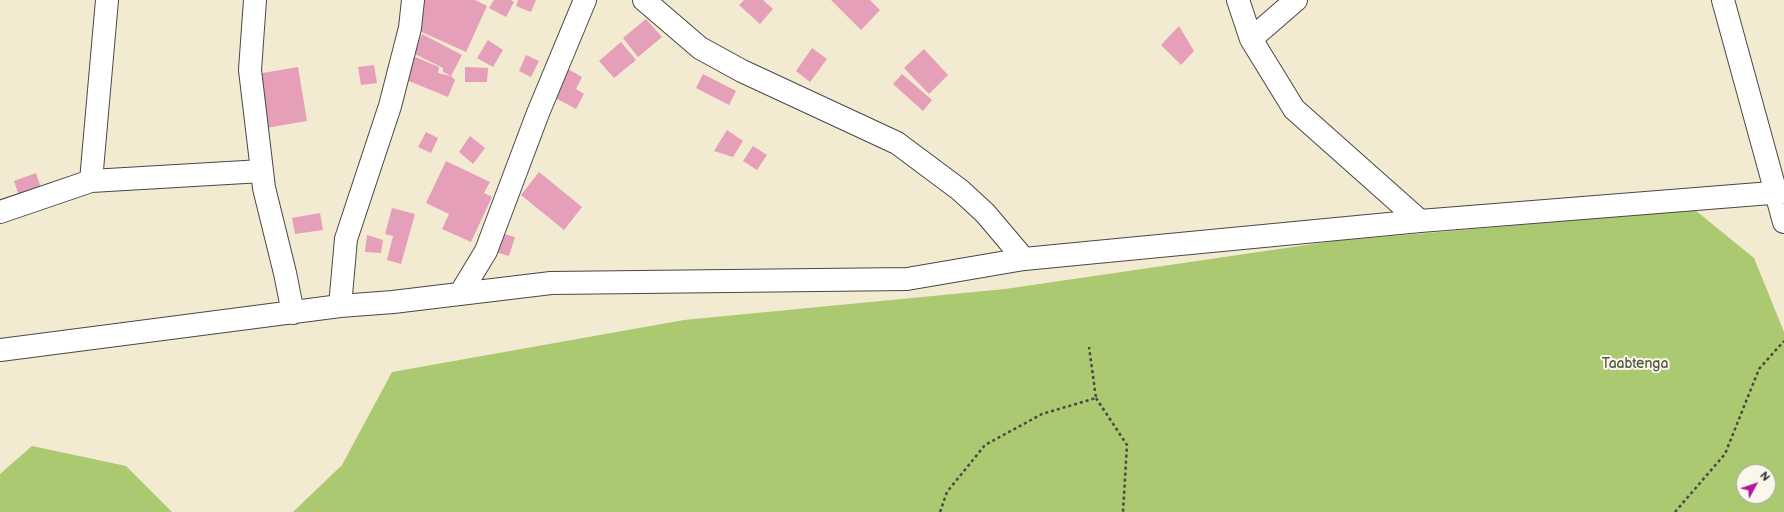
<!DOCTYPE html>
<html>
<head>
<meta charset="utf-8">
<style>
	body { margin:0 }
	#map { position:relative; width:1784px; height:512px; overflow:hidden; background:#f3ead2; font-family:"Balsamiq Sans",sans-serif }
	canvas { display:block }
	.north { position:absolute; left:1736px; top:464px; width:40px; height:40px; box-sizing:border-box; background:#fbf7ec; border:1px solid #a8a59f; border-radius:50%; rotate:50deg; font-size:11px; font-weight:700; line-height:16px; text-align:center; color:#2b2b2b }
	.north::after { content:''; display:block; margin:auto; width:14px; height:18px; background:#b5179e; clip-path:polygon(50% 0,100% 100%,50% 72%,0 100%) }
</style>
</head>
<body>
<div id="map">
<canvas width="1784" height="512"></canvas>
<div class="north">N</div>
</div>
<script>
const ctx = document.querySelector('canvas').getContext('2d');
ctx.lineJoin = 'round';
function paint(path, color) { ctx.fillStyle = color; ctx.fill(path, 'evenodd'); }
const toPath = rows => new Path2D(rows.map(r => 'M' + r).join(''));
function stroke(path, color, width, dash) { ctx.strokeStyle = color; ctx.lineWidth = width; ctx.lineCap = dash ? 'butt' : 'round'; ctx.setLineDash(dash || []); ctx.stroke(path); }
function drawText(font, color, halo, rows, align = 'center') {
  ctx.font = font + ' "Balsamiq Sans",sans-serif'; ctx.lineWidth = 4; ctx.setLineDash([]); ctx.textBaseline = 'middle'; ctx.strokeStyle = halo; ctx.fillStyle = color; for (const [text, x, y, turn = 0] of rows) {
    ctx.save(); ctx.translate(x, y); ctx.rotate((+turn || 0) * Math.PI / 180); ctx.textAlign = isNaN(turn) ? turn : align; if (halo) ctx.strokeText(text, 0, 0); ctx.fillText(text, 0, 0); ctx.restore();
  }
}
paint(toPath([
	[1695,210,1754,258,1784,332,1784,512,293,512,342,465,392,372,684,320,1005,289,1334,241],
	[1744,472,1768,472,1768,496,1744,496],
	[32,446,126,466,172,512,0,512,0,474]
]), '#aac970');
paint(toPath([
	[418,0,475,0,487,6,466,52,413,28],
	[494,0,511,0,514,2,506,17,489,8],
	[518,0,536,0,531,12,516,6],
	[744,0,763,0,773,9,760,24,739,5],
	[831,0,870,0,880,10,861,30],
	[646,19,662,37,638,57,623,38],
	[1179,26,1194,51,1181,65,1161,45],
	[422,34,462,55,451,76,443,72,443,68,413,53],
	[488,40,503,50,493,67,477,58],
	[621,42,636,60,614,78,599,61],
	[812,48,827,59,810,82,796,71],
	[924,49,948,75,929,94,904,68],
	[526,55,539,61,531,77,519,71],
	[413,56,439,67,438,73,451,76,455,80,448,97,404,79],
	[374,65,377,83,361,85,358,67],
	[563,66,582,77,576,89,584,94,576,109,548,94],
	[298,67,307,121,266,128,257,74],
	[465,67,488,68,487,82,465,82],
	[703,74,736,91,729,105,696,88],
	[902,74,932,100,923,111,893,84],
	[727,130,743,141,733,157,714,151],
	[426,132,438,138,431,153,418,147],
	[470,136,485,148,473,164,459,152],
	[753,146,767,155,757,170,743,161],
	[446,161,490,182,484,193,492,197,471,242,442,229,449,214,426,203],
	[539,172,582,207,564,230,521,195],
	[36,173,41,188,19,196,14,181],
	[392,208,415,214,401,264,387,260,393,236,385,234],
	[320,213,323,230,295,234,292,218],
	[497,232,515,237,509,256,492,251],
	[367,235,383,240,381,253,365,252]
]), '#e69fb8');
const minor = toPath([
	[255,0,250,70,262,171,264,188,285,273,293,313],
	[644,0,700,48,742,71,897,143,960,190,985,213,1024,259],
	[1238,0,1251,39,1294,109,1420,221],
	[1723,0,1784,222],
	[1251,39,1296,0],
	[91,181,107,0],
	[0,212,91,181,262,171],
	[460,294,486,251,538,113,585,0],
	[340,306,346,239,390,106,410,28,413,0],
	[0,350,340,306,393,302,551,283,907,279,1024,259,1107,251,1420,221,1784,192]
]);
stroke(minor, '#494844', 24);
stroke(toPath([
	[1096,398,1127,445,1123,512],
	[940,512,947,492,985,445,1042,414,1096,398,1089,347],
	[1675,512,1725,454,1759,369,1784,341]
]), '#494844', 2.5, [3, 3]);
stroke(minor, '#fff', 22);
drawText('14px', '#515a40', '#fbf7ec', [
	["Taabtenga",1635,364]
]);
</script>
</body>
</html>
